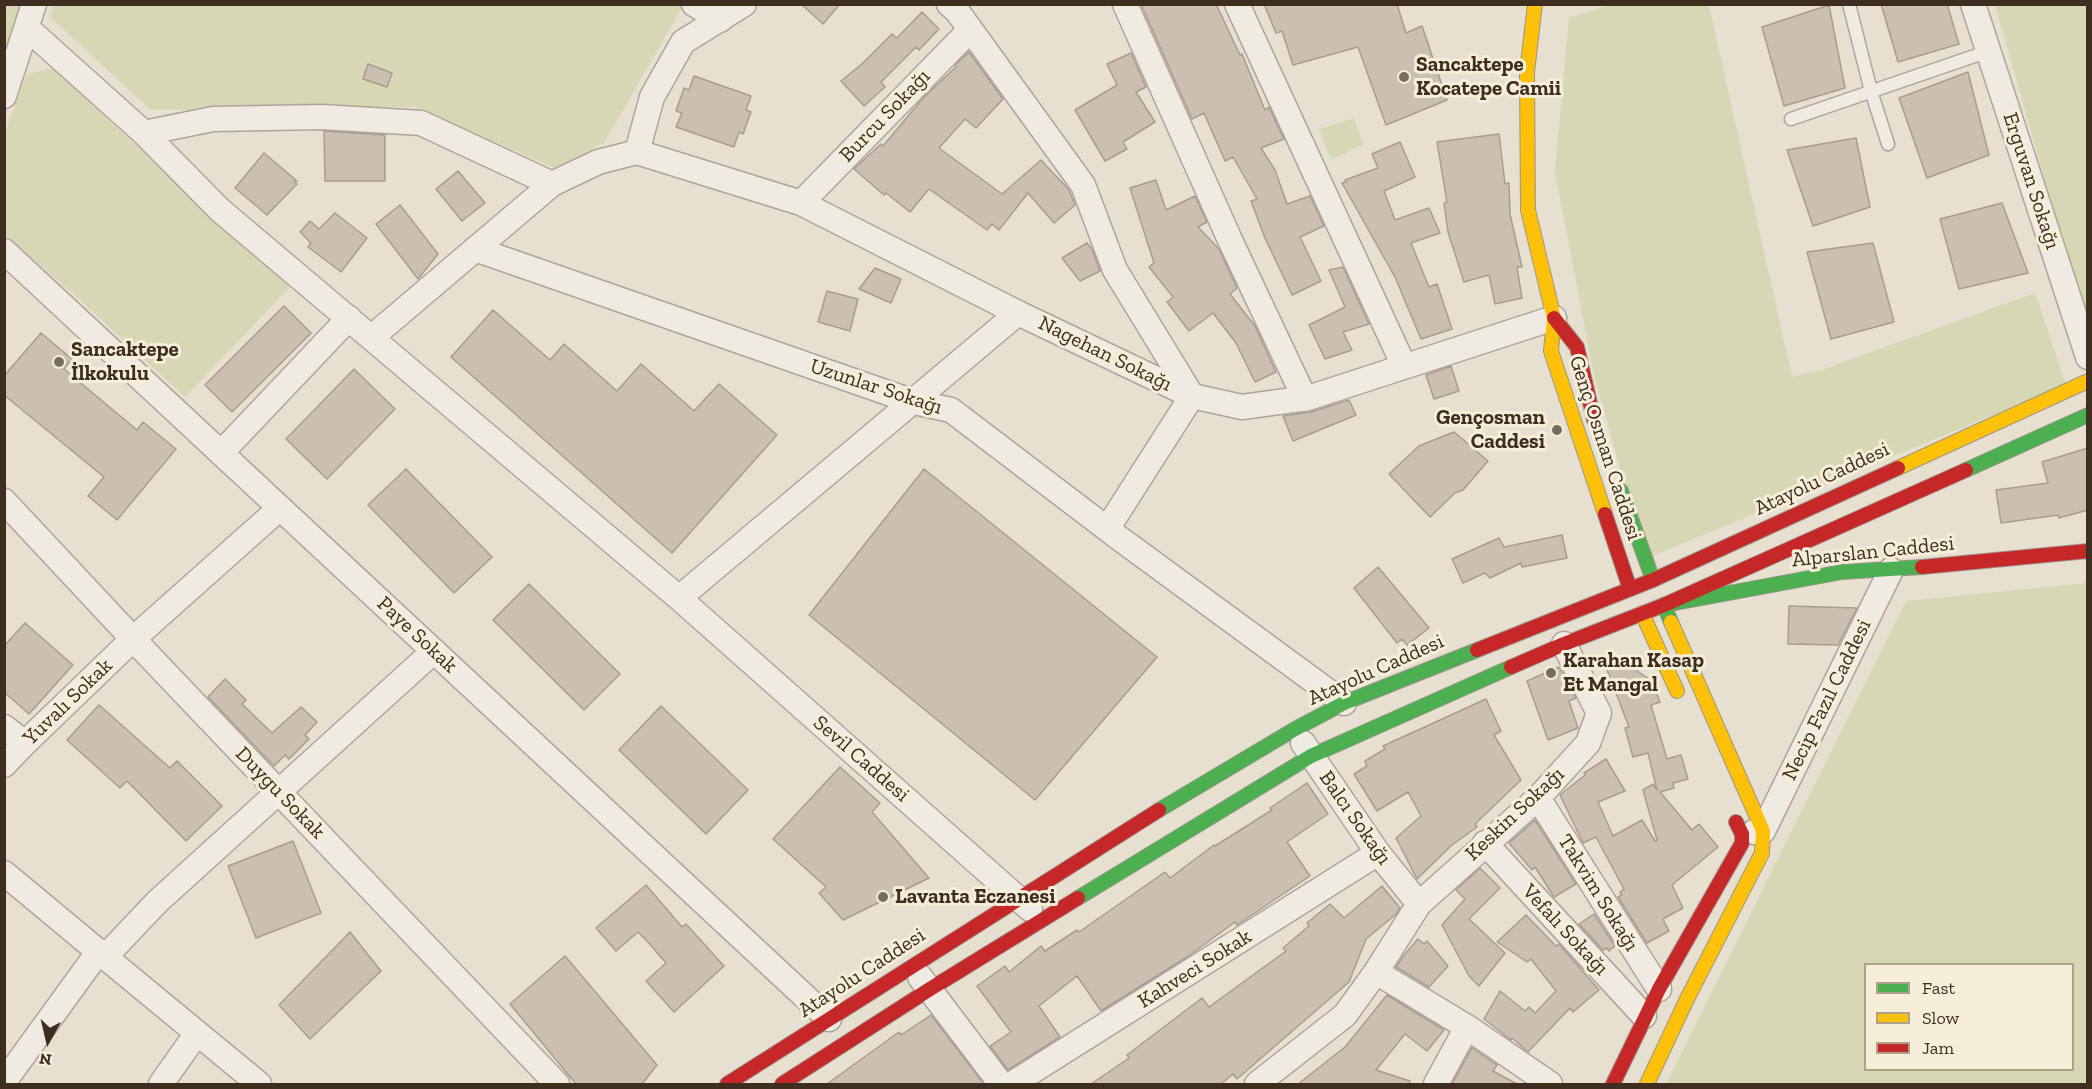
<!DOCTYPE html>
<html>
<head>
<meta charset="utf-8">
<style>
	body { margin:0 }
	#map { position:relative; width:2092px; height:1089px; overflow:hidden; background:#e7e0d1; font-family:"Zilla Slab",serif }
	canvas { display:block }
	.frame { position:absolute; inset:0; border:6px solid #3d2e20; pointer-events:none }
	.legend { position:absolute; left:1864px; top:963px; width:210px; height:108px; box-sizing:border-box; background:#f7eed8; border:2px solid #ada18e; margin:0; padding:8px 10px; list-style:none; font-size:18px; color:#3d2e20 }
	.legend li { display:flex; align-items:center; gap:12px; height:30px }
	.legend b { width:30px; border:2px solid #ada18e }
	.north { position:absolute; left:18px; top:1011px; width:60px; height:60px; -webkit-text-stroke:4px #f7eed8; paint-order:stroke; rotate:188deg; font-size:16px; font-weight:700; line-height:24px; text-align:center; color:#3d2e20 }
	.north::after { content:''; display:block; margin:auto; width:21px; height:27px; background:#3d2e20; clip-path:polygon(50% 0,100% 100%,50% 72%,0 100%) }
</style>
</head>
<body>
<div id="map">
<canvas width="2092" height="1089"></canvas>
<div class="frame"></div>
<ul class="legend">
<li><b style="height:8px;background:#4caf50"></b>Fast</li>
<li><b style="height:8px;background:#ffc107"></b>Slow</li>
<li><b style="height:8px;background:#c62828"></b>Jam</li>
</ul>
<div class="north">N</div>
</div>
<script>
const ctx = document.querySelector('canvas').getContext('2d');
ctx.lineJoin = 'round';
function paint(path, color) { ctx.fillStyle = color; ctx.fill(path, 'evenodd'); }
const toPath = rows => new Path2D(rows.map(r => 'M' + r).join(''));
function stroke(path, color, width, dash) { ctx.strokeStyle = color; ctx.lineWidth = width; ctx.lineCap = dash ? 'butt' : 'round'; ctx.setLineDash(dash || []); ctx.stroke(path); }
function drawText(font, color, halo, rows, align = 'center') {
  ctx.font = font + ' "Zilla Slab",serif'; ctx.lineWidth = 6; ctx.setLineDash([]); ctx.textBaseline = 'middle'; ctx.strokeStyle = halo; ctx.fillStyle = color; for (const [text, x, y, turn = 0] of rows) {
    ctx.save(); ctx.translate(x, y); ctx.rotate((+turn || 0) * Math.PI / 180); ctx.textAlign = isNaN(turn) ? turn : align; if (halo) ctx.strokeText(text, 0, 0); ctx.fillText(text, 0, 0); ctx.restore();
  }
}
paint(toPath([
	[5,4,20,5,5,55,4,5],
	[54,4,679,4,683,6,604,143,555,168,414,107,151,110,50,17],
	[1609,5,1709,5,1792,377,1824,369,2035,293,2066,385,1645,559,1593,371,1555,172,1569,18],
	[1995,5,2087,5,2087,328],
	[52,68,290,287,185,397,81,301,5,234,4,135,27,74],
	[1354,118,1363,144,1331,160,1319,129],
	[2087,583,2087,1084,1666,1084,1906,601],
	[1866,964,2072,964,2072,1070,1866,1070]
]), '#d6d7b3');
const building = toPath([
	[801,4,840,4,823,24,801,4],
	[1141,4,1216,4,1240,55,1242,54,1265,110,1269,107,1284,139,1261,148,1275,170,1287,204,1310,196,1324,226,1300,237,1321,281,1292,295,1265,238,1251,201,1257,199,1233,157,1225,161,1204,113,1192,119,1141,4],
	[1264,4,1397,4,1406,33,1422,26,1447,100,1386,125,1358,47,1293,65,1282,31,1276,33,1264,4],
	[1881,4,1947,4,1959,44,1898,62,1881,4],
	[1829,5,1845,88,1784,106,1762,27,1829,5],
	[922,12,939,29,919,50,916,47,881,82,885,87,864,106,841,81,863,63,892,34,897,38,922,12],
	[969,52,1003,99,976,128,965,119,939,148,1002,194,1041,160,1069,190,1075,205,1054,223,1028,193,999,230,992,224,987,230,929,189,910,212,886,193,884,195,854,169,881,144,883,146,924,97,956,67,955,65,969,52],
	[1131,53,1146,87,1136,92,1155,122,1123,142,1127,149,1105,161,1075,110,1117,85,1107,64,1131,53],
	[368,64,392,73,387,87,363,79,368,64],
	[1968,72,1989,155,1927,178,1899,98,1968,72],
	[694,76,751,96,746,110,751,112,743,134,739,132,734,147,676,127,682,113,676,111,684,88,689,90,694,76],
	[324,131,385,135,385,181,325,181,324,131],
	[1499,134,1505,184,1509,183,1510,214,1522,267,1517,267,1522,298,1495,304,1489,275,1464,282,1448,232,1444,203,1447,202,1437,142,1499,134],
	[1856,138,1870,207,1813,226,1787,150,1856,138],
	[1400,142,1415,177,1384,191,1395,220,1429,208,1440,233,1411,243,1429,287,1437,284,1452,329,1421,339,1395,277,1342,183,1346,182,1345,180,1378,168,1372,154,1400,142],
	[264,153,297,181,294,182,297,184,267,215,235,188,264,153],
	[458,171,485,203,462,221,436,189,458,171],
	[1156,180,1166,210,1195,196,1207,222,1198,227,1219,249,1237,288,1230,294,1255,326,1276,372,1255,382,1236,343,1213,313,1189,331,1167,302,1173,297,1149,267,1154,263,1130,188,1156,180],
	[2002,203,2028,273,1959,289,1940,219,2002,203],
	[400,205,438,254,418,279,376,224,400,205],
	[335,213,367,238,341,272,308,247,311,243,300,232,310,221,319,229,335,213],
	[1087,243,1092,249,1100,271,1080,281,1062,258,1087,243],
	[1873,243,1894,322,1831,339,1807,252,1873,243],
	[1343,267,1369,324,1343,332,1352,350,1325,359,1309,325,1345,307,1329,270,1343,267],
	[875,268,901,279,891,303,859,289,875,268],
	[827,291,858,299,850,331,818,322,827,291],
	[284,306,311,333,232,412,205,385,284,306],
	[493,310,550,360,564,344,617,391,641,364,694,411,719,384,777,435,672,553,451,357,493,310],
	[41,333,72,359,64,369,137,430,143,422,176,449,117,520,88,496,104,477,4,395,4,376,41,333],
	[1451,366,1459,391,1434,399,1426,375,1451,366],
	[354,369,395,409,327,479,286,439,354,369],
	[1349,400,1356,415,1293,441,1283,416,1311,412,1349,400],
	[1454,432,1488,461,1463,490,1455,493,1430,517,1389,474,1419,446,1454,432],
	[2088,448,2088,510,2059,518,2058,515,2001,523,1996,490,2048,483,2042,462,2088,448],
	[406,469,492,557,454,593,368,505,406,469],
	[924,469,1157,657,1035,800,809,615,924,469],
	[1562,535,1567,558,1522,567,1521,563,1490,578,1485,573,1463,583,1452,559,1499,538,1504,547,1562,535],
	[1378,567,1429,628,1407,645,1402,639,1397,643,1354,588,1378,567],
	[529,584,620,674,584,710,493,620,529,584],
	[1789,606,1857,608,1838,645,1788,644,1789,606],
	[25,623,73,665,29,714,4,692,4,646,25,623],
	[1611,653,1652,681,1660,702,1651,705,1667,759,1681,755,1688,779,1673,783,1674,788,1660,792,1692,830,1699,824,1718,847,1672,885,1683,908,1663,919,1669,931,1647,943,1618,897,1622,895,1620,892,1624,889,1596,837,1583,843,1560,795,1585,775,1584,773,1606,759,1625,791,1598,802,1613,836,1642,820,1655,841,1657,840,1643,790,1653,784,1657,790,1648,753,1633,757,1625,728,1629,727,1606,667,1611,653],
	[1559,667,1576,698,1569,701,1578,728,1548,740,1527,681,1559,667],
	[225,679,246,700,242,704,272,733,301,707,317,722,305,735,309,739,289,759,285,755,274,766,208,697,225,679],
	[1486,699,1501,731,1494,735,1521,780,1475,824,1477,827,1452,845,1417,879,1396,838,1421,816,1408,792,1377,811,1354,774,1367,766,1365,761,1385,749,1383,746,1486,699],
	[99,705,170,768,177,761,222,806,186,841,127,781,120,788,67,740,99,705],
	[661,706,748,790,706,834,619,750,661,706],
	[840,767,880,803,872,812,929,878,843,920,819,893,826,887,773,839,840,767],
	[1307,783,1328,814,1287,842,1310,876,1237,925,1235,922,1187,957,1101,1011,1077,976,1039,1006,1060,1037,1008,1070,990,1046,1011,1032,977,986,1005,966,1009,972,1041,946,1045,951,1077,930,1079,932,1165,872,1170,878,1214,845,1215,846,1272,810,1270,808,1307,783],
	[1535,820,1576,884,1554,897,1535,867,1532,870,1509,843,1535,820],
	[293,841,321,913,256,938,228,866,293,841],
	[1480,868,1500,888,1469,919,1505,953,1479,986,1469,976,1442,925,1465,899,1456,890,1480,868],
	[646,885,682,927,686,924,724,966,674,1012,646,981,666,963,647,941,638,932,616,951,596,928,646,885],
	[1382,886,1400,908,1395,915,1366,939,1349,982,1237,1079,1233,1074,1221,1084,1091,1084,1129,1058,1127,1055,1202,998,1209,1007,1286,951,1283,948,1309,926,1307,923,1330,904,1344,918,1382,886],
	[1594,914,1615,946,1609,951,1607,948,1603,950,1579,924,1594,914],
	[1526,915,1556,946,1559,944,1599,990,1573,1012,1570,1008,1528,1052,1512,1038,1511,1040,1484,1019,1500,991,1525,1011,1529,1007,1535,1013,1556,991,1531,959,1527,962,1497,942,1526,915],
	[350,932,381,971,310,1039,279,1005,350,932],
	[1418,939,1424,944,1427,941,1448,966,1429,987,1396,967,1404,955,1418,939],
	[565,956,657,1065,642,1084,576,1084,510,1004,565,956],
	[1387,995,1444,1030,1427,1051,1405,1034,1376,1070,1410,1081,1410,1084,1298,1084,1345,1047,1387,995],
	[931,1015,984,1084,827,1084,899,1032,901,1035,931,1015],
	[1472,1048,1497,1065,1493,1071,1517,1084,1452,1084,1472,1048]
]);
paint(building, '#cbbfb2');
stroke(building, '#a89c90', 1.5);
const lane = toPath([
	[1849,4,1871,91,1888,144],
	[1791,119,1989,51]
]);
const street = toPath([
	[694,4,720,20],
	[949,4,957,11,1083,185,1115,270,1192,396],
	[1125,4,1230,240,1305,399],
	[1237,4,1404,366],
	[1973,4,2088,357],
	[27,28,144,133,220,210,679,598,1018,313,801,203,637,152,598,162,552,184],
	[4,96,34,4],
	[144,133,213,119,322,117,421,123,552,184,372,337],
	[637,152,652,97,683,42,744,4],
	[801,203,970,30],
	[475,249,914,402,951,410,1119,538,1344,703],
	[4,251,829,1019],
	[1018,313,1192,396],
	[221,453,349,318],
	[4,501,133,639,557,1084],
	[1107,529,1192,396,1242,407,1308,398,1554,318],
	[679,598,1030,909],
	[4,727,25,743],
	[1303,743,1378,853,1419,904],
	[4,765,25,743,133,639,280,508],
	[1538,798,1659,989],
	[1754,832,1763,831,1891,570],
	[1485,843,1644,1016],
	[4,873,105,957,157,902,434,651],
	[105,957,259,1084],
	[1376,972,1419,904,1538,798,1588,743,1599,713,1564,644],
	[920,977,1001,1084],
	[4,1082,99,951],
	[161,1084,197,1033],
	[1012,1084,1378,853],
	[1257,1084,1345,1015,1376,972,1467,1027,1550,1084],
	[1436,1084,1467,1027]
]);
const fast = toPath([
	[1966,470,2088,415],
	[1621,491,1653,580],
	[1671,622,1664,605,1842,572,1922,567],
	[1159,810,1295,729,1344,703,1477,650],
	[1078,898,1311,756,1511,667]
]);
const slow = toPath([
	[1535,4,1527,72,1528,210,1554,318,1551,351,1605,514],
	[1898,468,2088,381],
	[1642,613,1677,691],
	[1647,1084,1687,999,1762,853,1763,831,1671,622]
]);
const jam = toPath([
	[1554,318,1577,347,1594,420],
	[1605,514,1630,589],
	[1922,567,2088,551],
	[1477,650,1653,580,1898,468],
	[1511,667,1564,644,1664,605,1966,470],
	[727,1084,1159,810],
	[782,1084,930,989,1078,898],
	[1613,1084,1659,989,1742,843,1742,834,1736,822]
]);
stroke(lane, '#ada599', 15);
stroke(street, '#ada599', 27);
stroke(fast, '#9c958a', 16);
stroke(slow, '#9c958a', 16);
stroke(jam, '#9c958a', 16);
stroke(lane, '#efebe3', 12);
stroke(street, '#efebe3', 24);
stroke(fast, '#4caf50', 14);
stroke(slow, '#ffc107', 14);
stroke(jam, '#c62828', 14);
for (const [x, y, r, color] of [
	[1404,77,6,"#786c5e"],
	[59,362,6,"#786c5e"],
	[1557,430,6,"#786c5e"],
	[1551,673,6,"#786c5e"],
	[883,897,6,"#786c5e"]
]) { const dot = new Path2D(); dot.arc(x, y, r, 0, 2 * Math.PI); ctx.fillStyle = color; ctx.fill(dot); stroke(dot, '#f7eed8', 2); }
drawText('bold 21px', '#3d2e20', '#f7eed8', [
	["Sancaktepe",1416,65],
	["Kocatepe Camii",1416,89],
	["Sancaktepe",71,350],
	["İlkokulu",71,374],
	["Gençosman",1545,418,"right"],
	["Caddesi",1545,442,"right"],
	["Karahan Kasap",1563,661],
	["Et Mangal",1563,685],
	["Lavanta Eczanesi",895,897]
], 'left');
drawText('21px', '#3d2e20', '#f7eed8', [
	["Burcu Sokağı",885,116,-46],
	["Erguvan Sokağı",2031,181,72],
	["Nagehan Sokağı",1105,354,26],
	["Uzunlar Sokağı",876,387,18],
	["Genç Osman Caddesi",1605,448,72],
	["Atayolu Caddesi",1822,479,-25],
	["Alparslan Caddesi",1873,552,-6],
	["Paye Sokak",417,635,43],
	["Atayolu Caddesi",1376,670,-24],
	["Necip Fazıl Caddesi",1827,700,-64],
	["Yuvalı Sokak",68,702,-44],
	["Sevil Caddesi",861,759,41],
	["Duygu Sokak",280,793,46],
	["Keskin Sokağı",1515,814,-43],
	["Balcı Sokağı",1355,818,55],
	["Takvim Sokağı",1598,893,58],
	["Vefalı Sokağı",1565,930,47],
	["Kahveci Sokak",1195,969,-32],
	["Atayolu Caddesi",862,973,-33]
]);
</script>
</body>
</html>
